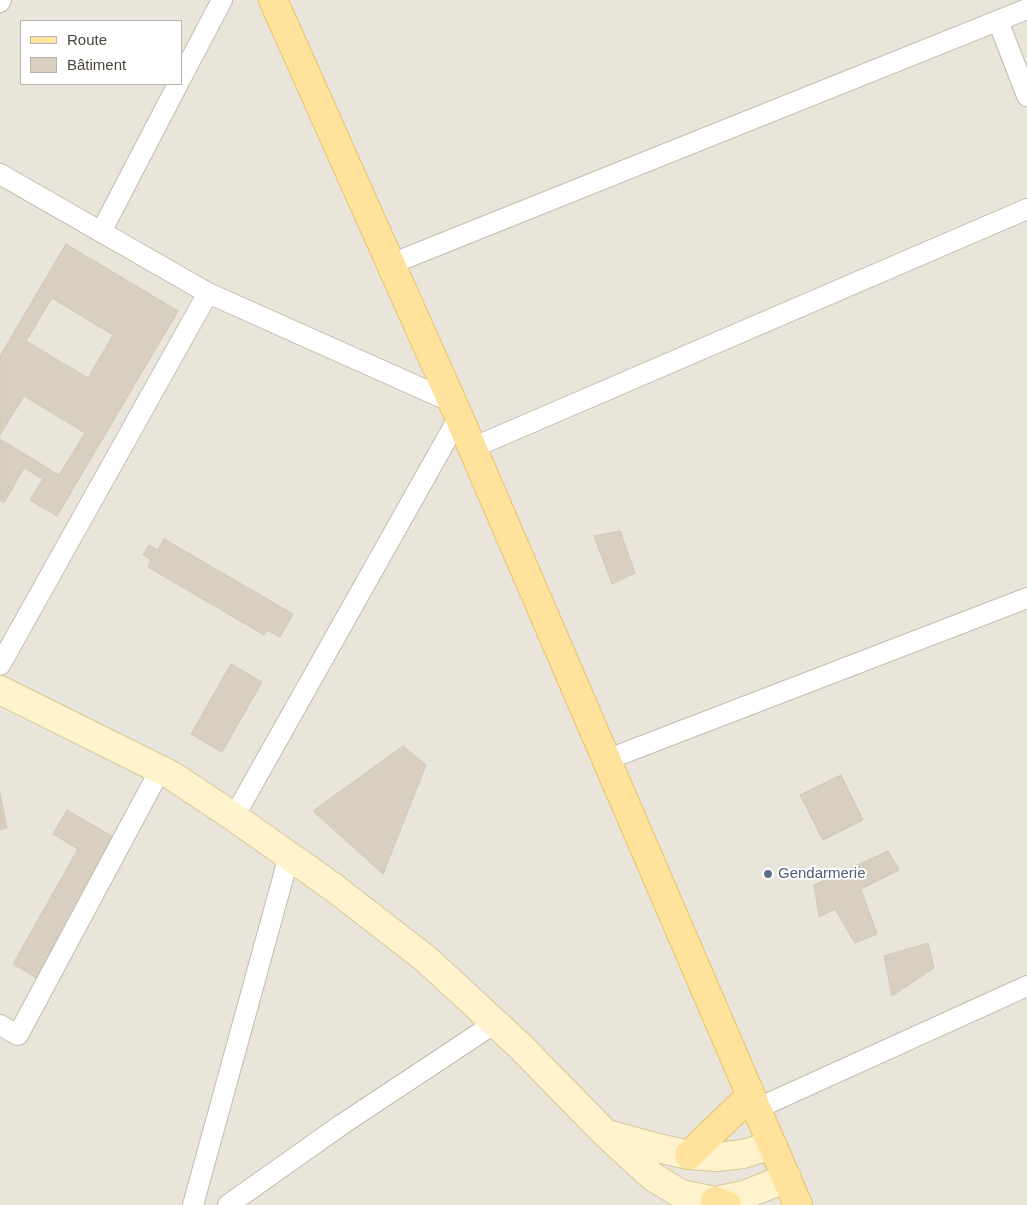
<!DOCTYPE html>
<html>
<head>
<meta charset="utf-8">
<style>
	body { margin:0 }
	#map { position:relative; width:1027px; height:1205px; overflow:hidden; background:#f6f3ec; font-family:Helvetica,sans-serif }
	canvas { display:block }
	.legend { position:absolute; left:20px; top:20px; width:162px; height:65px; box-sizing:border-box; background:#fff; border:1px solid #b7b4b0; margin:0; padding:6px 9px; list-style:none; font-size:15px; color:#4b4439 }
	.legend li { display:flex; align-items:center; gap:10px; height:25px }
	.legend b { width:25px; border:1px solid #b7b4b0 }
</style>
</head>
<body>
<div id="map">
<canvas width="1027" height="1205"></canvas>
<ul class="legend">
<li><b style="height:6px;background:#ffe39c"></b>Route</li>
<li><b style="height:14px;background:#d8cfc1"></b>Bâtiment</li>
</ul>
</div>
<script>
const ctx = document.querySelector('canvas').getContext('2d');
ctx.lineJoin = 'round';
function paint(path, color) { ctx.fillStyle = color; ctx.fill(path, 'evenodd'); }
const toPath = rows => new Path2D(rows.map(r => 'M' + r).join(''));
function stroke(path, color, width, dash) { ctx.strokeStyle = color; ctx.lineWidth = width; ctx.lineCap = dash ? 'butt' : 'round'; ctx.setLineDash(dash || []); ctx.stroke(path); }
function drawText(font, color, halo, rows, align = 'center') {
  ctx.font = font + ' Helvetica,sans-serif'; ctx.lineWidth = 4; ctx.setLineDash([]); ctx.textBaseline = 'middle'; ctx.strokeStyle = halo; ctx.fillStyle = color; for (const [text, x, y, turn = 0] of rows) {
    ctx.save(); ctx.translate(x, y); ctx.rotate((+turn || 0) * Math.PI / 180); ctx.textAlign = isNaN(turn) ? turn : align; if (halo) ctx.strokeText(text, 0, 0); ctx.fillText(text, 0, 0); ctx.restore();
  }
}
paint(toPath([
	[0,0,1027,0,1027,1205,0,1205],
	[21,21,181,21,181,84,21,84]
]), '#eae5da');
const building = toPath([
	[66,244,178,311,57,516,30,500,43,479,24,468,4,503,0,500,0,439,59,475,85,433,24,396,0,435,0,356,66,244],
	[52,298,113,335,88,378,26,341,52,298],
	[620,531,635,573,612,584,594,536,620,531],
	[164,539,293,614,280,637,267,630,264,635,148,567,151,560,143,555,149,545,158,550,164,539],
	[231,664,262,682,222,752,191,734,231,664],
	[403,746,426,765,383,874,313,811,403,746],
	[841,775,863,820,823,840,800,795,841,775],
	[0,793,7,828,0,830,0,793],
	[67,810,117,839,37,978,13,964,78,849,53,834,67,810],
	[888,851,899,870,861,889,877,934,855,943,835,909,819,917,814,885,888,851],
	[928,943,934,968,892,996,884,956,928,943]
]);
paint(building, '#d8cfc1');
stroke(building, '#d3c7b4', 1);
const street = toPath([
	[0,2,1,0],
	[998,21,1027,96],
	[181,78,222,0],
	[0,174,208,293,452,402],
	[101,232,178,84],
	[391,264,1027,9],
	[472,448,1027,209],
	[0,665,208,293],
	[606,760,1027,598],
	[234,817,459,417],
	[0,1025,18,1035,160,770],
	[756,1109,1027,986],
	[193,1205,289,856],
	[228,1205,341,1125,495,1023]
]);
const secondary = toPath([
	[0,690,171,775,234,817,333,887,426,959,520,1046,605,1133,653,1177,681,1194,715,1201,744,1195,787,1178],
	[611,1135,658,1148,689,1155,717,1157,743,1154,772,1145]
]);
const primary = toPath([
	[273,0,459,417,798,1205],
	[689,1155,750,1096],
	[715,1201,727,1205]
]);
stroke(street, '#c2bbae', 22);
stroke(secondary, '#d6c79b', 30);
stroke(primary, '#e6c16a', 30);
stroke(street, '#fff', 20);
stroke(secondary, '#fff3cd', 28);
stroke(primary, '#ffe39c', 28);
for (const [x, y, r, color] of [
	[768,874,5,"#5c6f8a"]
]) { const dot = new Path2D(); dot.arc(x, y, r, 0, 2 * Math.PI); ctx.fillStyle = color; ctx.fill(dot); stroke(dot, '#fff', 2); }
drawText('15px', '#4e5e75', '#fff', [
	["Gendarmerie",778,874]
], 'left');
</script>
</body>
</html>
